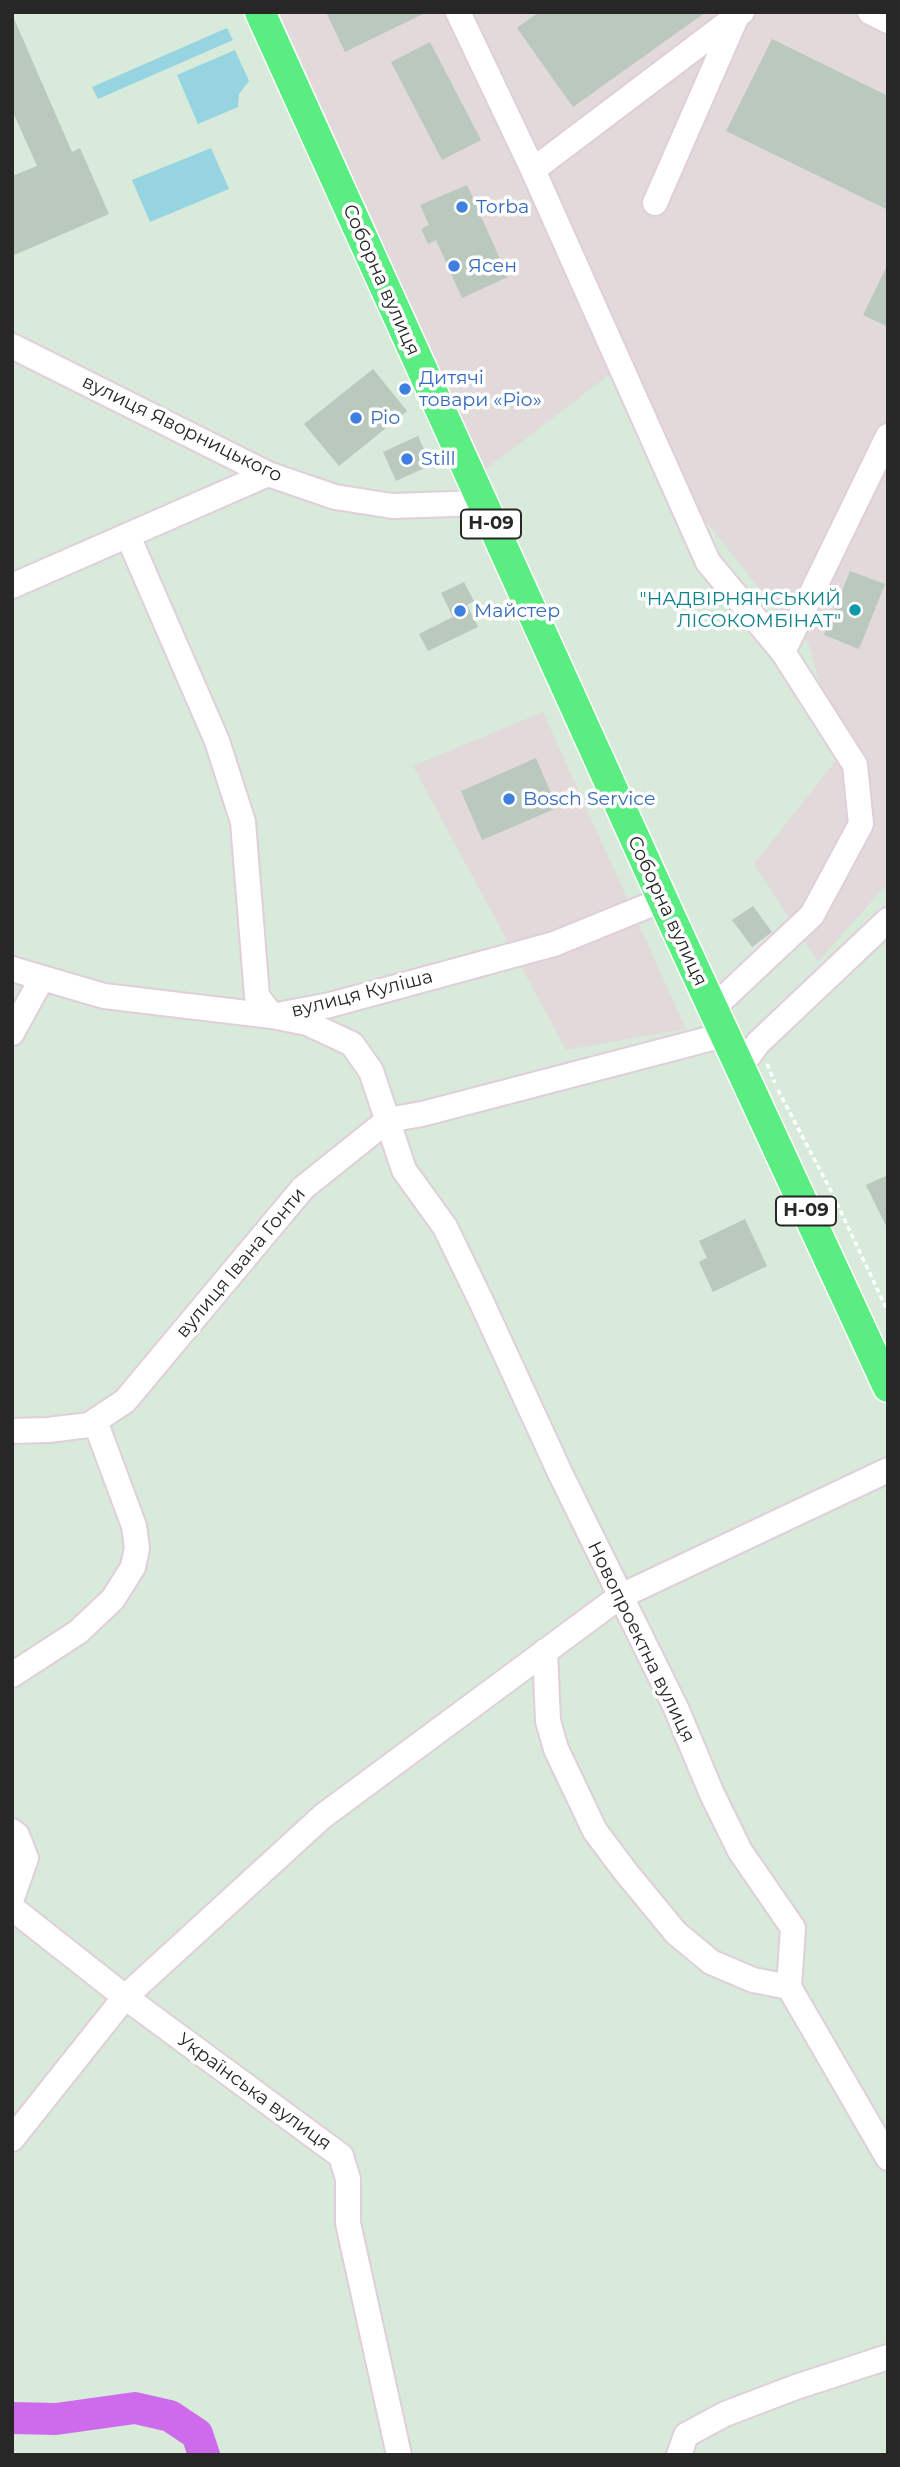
<!DOCTYPE html>
<html>
<head>
<meta charset="utf-8">
<style>
	body { margin:0 }
	#map { position:relative; width:900px; height:2467px; overflow:hidden; background:#d8eada; font-family:Montserrat,sans-serif }
	canvas { display:block }
	.frame { position:absolute; inset:0; border:14px solid #272727; pointer-events:none }
</style>
</head>
<body>
<div id="map">
<canvas width="900" height="2467"></canvas>
<div class="frame"></div>
</div>
<script>
const ctx = document.querySelector('canvas').getContext('2d');
ctx.lineJoin = 'round';
function paint(path, color) { ctx.fillStyle = color; ctx.fill(path, 'evenodd'); }
const toPath = rows => new Path2D(rows.map(r => 'M' + r).join(''));
function stroke(path, color, width, dash) { ctx.strokeStyle = color; ctx.lineWidth = width; ctx.lineCap = dash ? 'butt' : 'round'; ctx.setLineDash(dash || []); ctx.stroke(path); }
function drawText(font, color, halo, rows, align = 'center') {
  ctx.font = font + ' Montserrat,sans-serif'; ctx.lineWidth = 7; ctx.setLineDash([]); ctx.textBaseline = 'middle'; ctx.strokeStyle = halo; ctx.fillStyle = color; for (const [text, x, y, turn = 0] of rows) {
    ctx.save(); ctx.translate(x, y); ctx.rotate((+turn || 0) * Math.PI / 180); ctx.textAlign = isNaN(turn) ? turn : align; if (halo) ctx.strokeText(text, 0, 0); ctx.fillText(text, 0, 0); ctx.restore();
  }
}
paint(toPath([
	[279,12,888,12,888,883,818,962,754,864,841,754,808,643,777,611,692,504,631,358,485,470],
	[543,712,686,1029,566,1050,413,766]
]), '#e2d9db');
paint(toPath([
	[227,28,233,40,98,99,92,87],
	[235,50,249,81,239,94,238,107,198,124,177,75],
	[211,148,229,189,150,222,132,180]
]), '#95d4e0');
stroke(toPath([
	[12,2418,56,2419,135,2408,170,2416,197,2434,204,2455]
]), '#ce6bec', 32);
paint(toPath([
	[326,12,427,12,345,52],
	[539,12,706,12,573,107,517,28],
	[12,14,72,152,80,148,109,214,12,256,12,176,37,166,12,110],
	[772,39,888,96,888,210,726,131],
	[430,42,481,140,442,160,391,62],
	[467,185,508,277,462,298,436,240,428,244,421,229,429,225,420,205],
	[888,264,888,327,863,315],
	[373,369,407,411,339,466,304,424],
	[418,436,431,465,396,481,383,452],
	[850,571,885,584,859,649,824,635],
	[464,582,474,601,467,605,478,627,428,651,419,634,453,617,441,593],
	[536,758,557,808,482,840,461,791],
	[753,906,772,932,752,947,732,920],
	[888,1175,888,1230,866,1185],
	[745,1219,767,1266,713,1292,699,1262,707,1258,699,1241]
]), '#bbc8bd');
const minor = toPath([
	[458,12,533,170,708,562,783,652],
	[870,12,888,21],
	[533,170,742,12],
	[655,203,736,18],
	[12,346,268,474,335,497,392,506,482,503],
	[128,536,217,741,243,822,257,996,272,1016,307,1023,352,1044,371,1071,404,1170,445,1227,481,1301,561,1475,676,1708,712,1794,740,1851,793,1928,789,1987,888,2158],
	[12,586,268,474],
	[12,969,104,996,272,1016,330,1005,554,944,662,900],
	[712,1009,812,915,861,824,855,765,783,652,888,436],
	[12,1033,42,978],
	[740,1068,758,1043,888,920],
	[12,1431,48,1430,89,1425,125,1401,303,1188,388,1120,422,1114,724,1035],
	[545,1651,548,1721,556,1749,595,1831,625,1871,676,1933,711,1962,753,1980,789,1987],
	[12,1675,78,1632,113,1599,133,1567,137,1548,134,1526,95,1421],
	[12,1831,17,1835,26,1858,12,1898],
	[12,1908,125,1997,341,2156,348,2179,348,2223,399,2455],
	[12,2139,125,1997,323,1816,619,1597,888,1470],
	[679,2455,686,2435,725,2414,796,2387,888,2357]
]);
const major = toPath([
	[260,12,671,918,888,1387]
]);
stroke(minor, '#e0ceda', 28);
stroke(major, '#fff', 33);
stroke(toPath([
	[767,1064,775,1083],
	[778,1090,832,1193,888,1312]
]), '#fff', 3.5, [5, 3.5]);
stroke(minor, '#fff', 24);
stroke(major, '#5aed82', 30);
for (const [x, y, r, color] of [
	[462,207,7,"#3f7fe0"],
	[454,266,7,"#3f7fe0"],
	[405,389,7,"#3f7fe0"],
	[356,418,7,"#3f7fe0"],
	[407,459,7,"#3f7fe0"],
	[855,610,7,"#0f9aa8"],
	[460,611,7,"#3f7fe0"],
	[509,799,7,"#3f7fe0"]
]) { const dot = new Path2D(); dot.arc(x, y, r, 0, 2 * Math.PI); ctx.fillStyle = color; ctx.fill(dot); stroke(dot, '#fff', 2.5); }
for (const [x, y, w] of [
	[491,524,60],
	[806,1211,60]
]) { const box = new Path2D(); box.roundRect(x - w / 2, y - 14.5, w, 29, 5); ctx.fillStyle = '#fff'; ctx.fill(box); stroke(box, '#272727', 2); }
drawText('bold 18px', '#272727', null, [
	["Н-09",491,524],
	["Н-09",806,1211]
]);
drawText('19px', '#366cbe', '#fff', [
	["Torba",476,207],
	["Ясен",468,266],
	["Дитячі",419,378],
	["товари «Ріо»",419,400],
	["Ріо",370,418],
	["Still",421,459],
	["Майстер",474,611],
	["Bosch Service",523,799]
], 'left');
drawText('19px', '#272727', '#fff', [
	["Соборна вулиця",381,280,66],
	["вулиця Яворницького",182,429,26],
	["Соборна вулиця",667,911,65],
	["вулиця Куліша",362,994,-14],
	["вулиця Івана Гонти",241,1263,-50],
	["Новопроектна вулиця",641,1642,64],
	["Українська вулиця",254,2092,36]
]);
drawText('19px', '#0d838f', '#fff', [
	["\"НАДВІРНЯНСЬКИЙ",841,599],
	["ЛІСОКОМБІНАТ\"",841,621]
], 'right');
</script>
</body>
</html>
